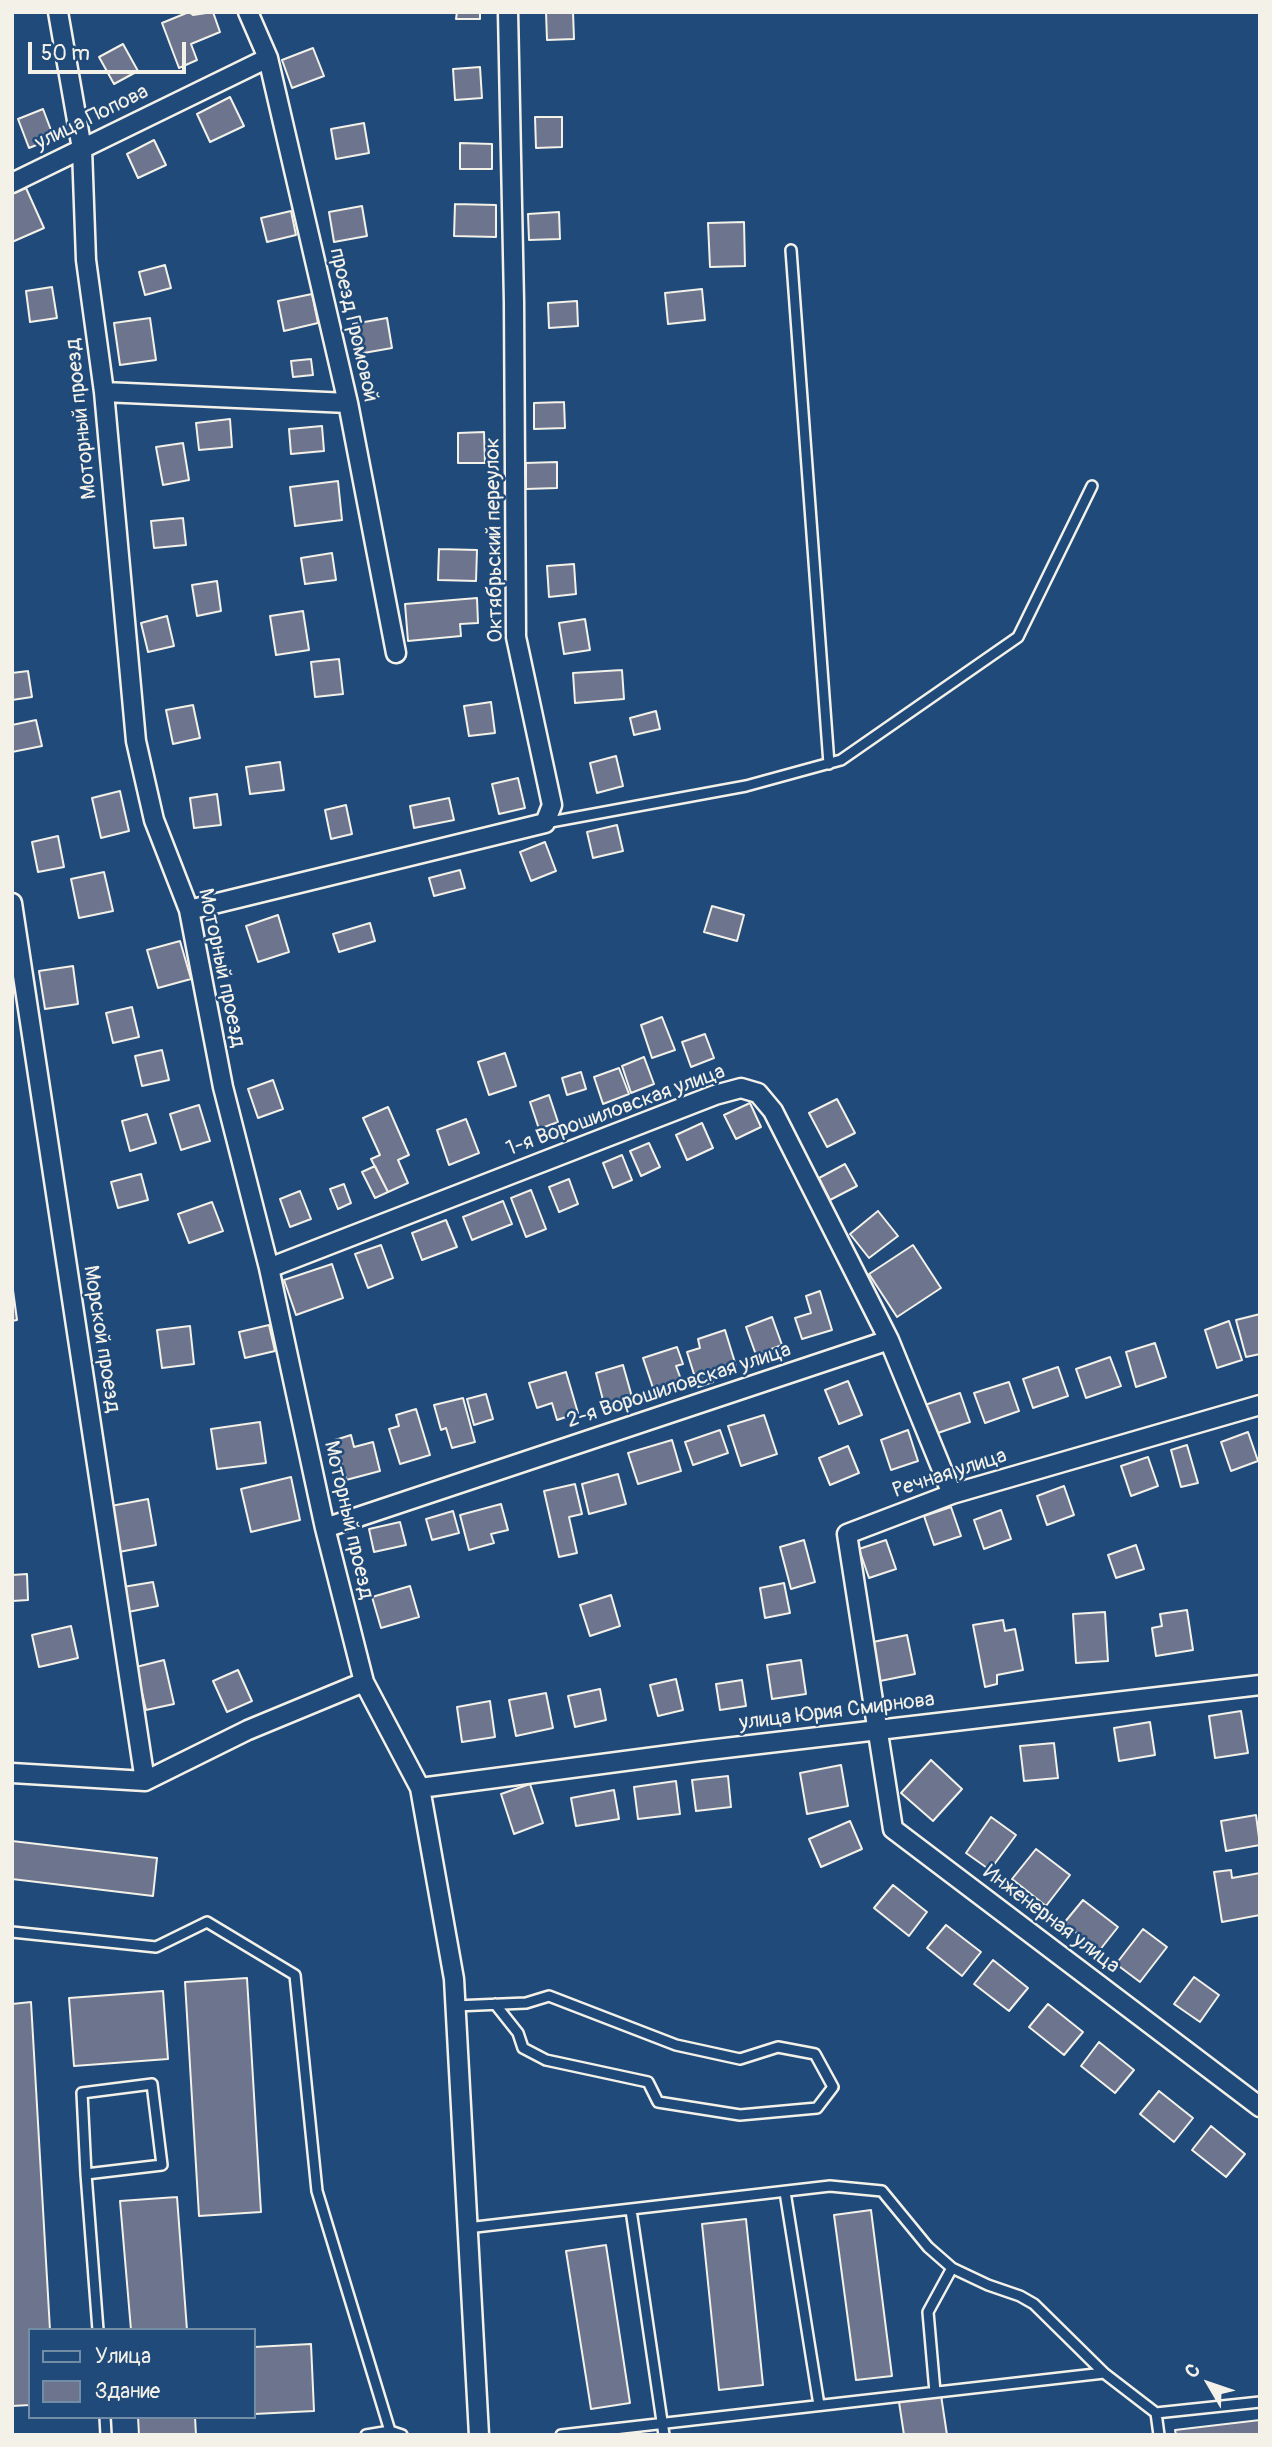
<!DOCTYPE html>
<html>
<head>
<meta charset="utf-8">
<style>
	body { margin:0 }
	#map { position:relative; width:1272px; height:2447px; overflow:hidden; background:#1f4a7a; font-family:Pangolin,sans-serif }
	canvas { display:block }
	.frame { position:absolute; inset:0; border:14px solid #f4f1e8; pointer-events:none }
	.legend { position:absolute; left:28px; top:2328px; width:228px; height:91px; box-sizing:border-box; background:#1f4a7a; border:2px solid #748da6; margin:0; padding:9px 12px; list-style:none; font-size:21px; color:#f4f1e8 }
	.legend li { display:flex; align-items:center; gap:14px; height:35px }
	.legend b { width:35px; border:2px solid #748da6 }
	.north { position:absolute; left:1174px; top:2349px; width:70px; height:70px; -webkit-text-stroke:5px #1f4a7a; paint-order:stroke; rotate:309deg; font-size:19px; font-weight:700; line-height:28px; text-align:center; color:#f4f1e8 }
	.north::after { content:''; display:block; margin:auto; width:24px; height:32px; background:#f4f1e8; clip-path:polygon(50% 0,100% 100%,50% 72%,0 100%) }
	.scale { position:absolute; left:28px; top:42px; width:158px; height:32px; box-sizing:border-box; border:4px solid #f4f1e8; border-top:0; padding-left:9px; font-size:21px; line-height:24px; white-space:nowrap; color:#f4f1e8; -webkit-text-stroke:5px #1f4a7a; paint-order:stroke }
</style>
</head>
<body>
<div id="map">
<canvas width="1272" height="2447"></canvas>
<div class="frame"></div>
<ul class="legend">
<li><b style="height:9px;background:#1f4a7a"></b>Улица</li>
<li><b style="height:19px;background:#6c758d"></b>Здание</li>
</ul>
<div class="north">С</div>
<div class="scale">50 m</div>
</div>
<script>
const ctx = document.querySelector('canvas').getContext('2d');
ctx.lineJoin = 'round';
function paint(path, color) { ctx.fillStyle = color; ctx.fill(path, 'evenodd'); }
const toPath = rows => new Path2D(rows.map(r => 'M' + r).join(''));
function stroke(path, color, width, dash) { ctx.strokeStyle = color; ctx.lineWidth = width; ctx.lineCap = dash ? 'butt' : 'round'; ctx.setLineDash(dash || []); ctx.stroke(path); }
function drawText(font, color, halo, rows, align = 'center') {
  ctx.font = font + ' Pangolin,sans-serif'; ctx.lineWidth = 5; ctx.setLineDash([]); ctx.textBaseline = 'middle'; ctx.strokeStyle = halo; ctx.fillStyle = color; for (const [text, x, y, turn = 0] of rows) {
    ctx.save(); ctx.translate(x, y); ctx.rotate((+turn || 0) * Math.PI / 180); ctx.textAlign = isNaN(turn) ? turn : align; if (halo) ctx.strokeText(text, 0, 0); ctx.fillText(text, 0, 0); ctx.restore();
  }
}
const building = toPath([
	[189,12,193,15,213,12,220,32,191,44,197,60,179,68,162,23,189,12],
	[457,12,480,12,480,19,456,19,457,12],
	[546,12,573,12,574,39,547,40,546,12],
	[123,44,138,71,114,84,99,57,123,44],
	[313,48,324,76,292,88,282,60,313,48],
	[480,67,482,98,455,100,453,69,480,67],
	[230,97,244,126,210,142,197,114,230,97],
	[43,109,54,138,29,148,18,119,43,109],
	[535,117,562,117,562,147,536,148,535,117],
	[364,123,369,153,336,159,331,129,364,123],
	[154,140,166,165,138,178,127,154,154,140],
	[460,143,492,144,492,169,460,169,460,143],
	[26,188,44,228,12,242,12,194,26,188],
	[455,204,496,205,496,237,454,236,455,204],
	[362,206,367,236,334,242,329,212,362,206],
	[291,211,296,235,267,242,261,218,291,211],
	[559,212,560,239,529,240,528,214,559,212],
	[744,222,745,266,710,267,708,223,744,222],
	[165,265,171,288,145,295,139,272,165,265],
	[52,287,57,318,30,322,26,291,52,287],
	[702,289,705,320,668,324,665,293,702,289],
	[312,294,318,323,284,331,278,301,312,294],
	[577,301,578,326,549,328,548,303,577,301],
	[150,318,156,360,120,365,114,323,150,318],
	[387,318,392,348,358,354,353,324,387,318],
	[311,359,313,375,293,377,291,361,311,359],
	[564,402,565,428,534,429,534,403,564,402],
	[230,419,232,447,199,450,196,423,230,419],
	[322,426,324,451,291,454,289,429,322,426],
	[484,432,485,463,458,463,458,433,484,432],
	[183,443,189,480,163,485,156,447,183,443],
	[557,462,557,488,526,489,526,463,557,462],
	[338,481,342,520,295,526,290,487,338,481],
	[183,518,186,545,154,548,151,521,183,518],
	[439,549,477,550,476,581,438,580,439,549],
	[332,553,336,580,305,584,301,558,332,553],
	[574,564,576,594,549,597,547,566,574,564],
	[217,581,221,611,197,616,192,585,217,581],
	[477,598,478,623,460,624,461,636,408,641,405,604,477,598],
	[303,611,309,650,276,655,270,616,303,611],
	[167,616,174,646,148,652,141,623,167,616],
	[585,619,590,650,564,654,559,623,585,619],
	[339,659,343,694,315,697,311,662,339,659],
	[622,670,624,699,575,703,573,673,622,670],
	[28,671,32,697,12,700,12,673,28,671],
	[491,702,495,733,469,736,464,706,491,702],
	[193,705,200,738,173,744,166,710,193,705],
	[656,711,660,729,634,735,630,718,656,711],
	[36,720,42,746,12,752,12,725,36,720],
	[616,756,623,786,597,793,590,763,616,756],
	[280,762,284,790,250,794,246,767,280,762],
	[518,778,525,808,499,814,492,784,518,778],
	[120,791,129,831,101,838,92,798,120,791],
	[217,794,221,825,194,828,190,798,217,794],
	[449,798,454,820,414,828,410,806,449,798],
	[346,805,352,834,331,839,325,810,346,805],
	[617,825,623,851,593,858,587,832,617,825],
	[58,836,64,867,38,872,32,842,58,836],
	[545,842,556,871,531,881,520,852,545,842],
	[460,870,465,888,434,896,429,878,460,870],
	[104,872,113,911,79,918,71,879,104,872],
	[712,906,744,915,737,941,704,932,712,906],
	[278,915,289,952,258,962,246,926,278,915],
	[370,923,375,941,339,952,333,934,370,923],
	[180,941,191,979,158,988,147,950,180,941],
	[73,966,78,1004,45,1009,39,971,73,966],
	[132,1007,139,1037,113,1043,106,1013,132,1007],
	[662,1017,675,1050,652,1058,641,1025,662,1017],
	[705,1034,714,1058,691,1067,682,1042,705,1034],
	[162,1050,169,1080,142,1086,135,1056,162,1050],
	[505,1053,516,1086,489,1095,478,1062,505,1053],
	[644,1057,654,1084,631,1093,622,1066,644,1057],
	[619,1068,629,1094,603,1104,594,1077,619,1068],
	[581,1072,586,1089,567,1095,562,1078,581,1072],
	[273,1080,283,1109,258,1118,248,1089,273,1080],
	[549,1095,558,1122,539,1129,530,1102,549,1095],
	[837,1099,855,1133,827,1147,809,1113,837,1099],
	[750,1103,761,1127,736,1139,724,1115,750,1103],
	[199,1105,210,1141,181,1150,170,1114,199,1105],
	[388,1107,409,1155,398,1160,408,1183,388,1192,371,1159,380,1155,363,1118,388,1107],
	[147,1114,156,1143,130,1151,122,1121,147,1114],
	[466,1119,479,1153,449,1165,437,1130,466,1119],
	[702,1123,713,1148,687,1160,676,1135,702,1123],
	[649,1143,660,1167,641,1176,630,1151,649,1143],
	[622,1155,632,1180,613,1188,603,1163,622,1155],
	[845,1164,857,1186,830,1200,819,1178,845,1164],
	[375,1166,388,1192,375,1198,362,1172,375,1166],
	[141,1174,148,1200,118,1208,111,1182,141,1174],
	[569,1179,578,1204,559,1212,549,1187,569,1179],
	[344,1184,351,1203,338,1209,330,1189,344,1184],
	[531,1190,546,1229,526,1237,511,1198,531,1190],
	[300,1191,311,1219,290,1227,280,1199,300,1191],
	[503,1201,512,1224,472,1240,463,1217,503,1201],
	[212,1202,223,1231,189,1243,178,1214,212,1202],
	[878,1211,898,1236,869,1258,850,1234,878,1211],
	[446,1220,457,1247,422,1260,412,1233,446,1220],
	[381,1245,393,1278,368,1288,355,1254,381,1245],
	[913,1245,941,1288,897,1317,869,1274,913,1245],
	[332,1264,343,1298,296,1315,284,1280,332,1264],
	[12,1283,17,1320,12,1321,12,1283],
	[820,1291,832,1330,802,1339,795,1318,811,1313,806,1296,820,1291],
	[1260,1314,1260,1354,1246,1357,1236,1320,1260,1314],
	[772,1317,782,1345,756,1355,746,1327,772,1317],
	[1229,1321,1242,1360,1217,1368,1205,1330,1229,1321],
	[269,1325,275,1351,245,1358,239,1332,269,1325],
	[190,1326,194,1364,162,1368,157,1330,190,1326],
	[725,1330,736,1366,711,1374,713,1382,698,1387,687,1352,700,1348,698,1339,725,1330],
	[1155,1343,1166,1377,1136,1387,1126,1352,1155,1343],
	[677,1347,683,1364,676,1366,682,1382,654,1391,643,1358,677,1347],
	[1110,1357,1121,1386,1086,1398,1076,1369,1110,1357],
	[623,1365,632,1397,604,1404,596,1373,623,1365],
	[1058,1367,1068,1396,1033,1408,1023,1379,1058,1367],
	[566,1372,578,1413,557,1420,552,1403,537,1408,529,1383,566,1372],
	[848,1381,862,1415,839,1424,825,1390,848,1381],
	[1009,1382,1019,1411,985,1423,974,1393,1009,1382],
	[960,1393,970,1422,935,1434,925,1405,960,1393],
	[486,1394,493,1419,474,1425,467,1399,486,1394],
	[463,1398,475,1442,452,1448,446,1428,441,1430,434,1405,463,1398],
	[416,1409,430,1455,400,1464,389,1429,399,1426,396,1415,416,1409],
	[764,1415,777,1454,741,1466,728,1426,764,1415],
	[260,1422,266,1463,217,1469,211,1429,260,1422],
	[720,1430,728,1453,693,1465,685,1442,720,1430],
	[908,1430,918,1461,891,1470,881,1440,908,1430],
	[1248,1432,1258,1461,1231,1471,1221,1442,1248,1432],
	[351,1435,354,1447,373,1442,380,1471,346,1480,335,1440,351,1435],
	[672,1440,681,1471,638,1484,628,1453,672,1440],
	[1187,1445,1198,1483,1181,1487,1171,1450,1187,1445],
	[848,1446,859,1473,830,1485,819,1458,848,1446],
	[1148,1457,1158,1486,1131,1496,1121,1466,1148,1457],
	[618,1474,626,1504,589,1514,582,1484,618,1474],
	[291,1477,300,1520,251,1532,241,1489,291,1477],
	[575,1484,582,1514,569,1517,577,1553,559,1557,544,1491,575,1484],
	[1064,1486,1074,1515,1047,1525,1037,1496,1064,1486],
	[148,1499,156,1545,119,1552,111,1506,148,1499],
	[501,1504,508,1530,491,1534,494,1543,469,1550,460,1515,501,1504],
	[951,1507,961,1536,934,1545,924,1516,951,1507],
	[1001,1510,1011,1539,984,1549,974,1520,1001,1510],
	[453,1511,459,1533,432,1540,426,1519,453,1511],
	[400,1522,406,1545,374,1552,369,1529,400,1522],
	[804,1540,815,1582,791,1589,780,1547,804,1540],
	[886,1540,896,1569,869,1578,859,1549,886,1540],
	[1136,1545,1144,1569,1116,1578,1108,1555,1136,1545],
	[27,1574,28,1600,12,1601,12,1575,27,1574],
	[153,1582,158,1606,128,1612,123,1587,153,1582],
	[784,1583,790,1613,765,1618,760,1588,784,1583],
	[410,1586,419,1617,381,1628,372,1597,410,1586],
	[611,1595,620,1626,590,1636,580,1605,611,1595],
	[1187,1610,1193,1650,1156,1656,1152,1628,1162,1626,1160,1614,1187,1610],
	[1105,1612,1108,1661,1076,1663,1073,1614,1105,1612],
	[1003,1620,1005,1631,1015,1629,1023,1670,997,1675,997,1684,985,1687,973,1625,1003,1620],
	[71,1626,78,1658,39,1667,32,1635,71,1626],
	[907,1635,915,1674,880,1681,873,1642,907,1635],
	[164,1660,174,1704,146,1710,136,1667,164,1660],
	[801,1660,806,1694,772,1699,767,1665,801,1660],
	[238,1670,252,1701,227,1712,213,1681,238,1670],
	[676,1679,683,1710,658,1716,650,1685,676,1679],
	[742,1680,746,1706,720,1710,716,1684,742,1680],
	[600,1689,606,1720,575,1727,568,1696,600,1689],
	[546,1693,553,1728,516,1736,509,1700,546,1693],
	[490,1701,495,1737,462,1742,457,1707,490,1701],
	[1241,1711,1248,1753,1215,1758,1209,1716,1241,1711],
	[1150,1722,1155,1755,1119,1761,1114,1728,1150,1722],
	[1054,1743,1058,1778,1024,1781,1020,1746,1054,1743],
	[931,1760,962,1789,933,1821,901,1793,931,1760],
	[841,1765,848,1806,807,1814,800,1773,841,1765],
	[728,1776,731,1807,696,1811,692,1780,728,1776],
	[676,1781,680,1814,638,1819,634,1787,676,1781],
	[530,1784,543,1823,514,1834,501,1794,530,1784],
	[614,1790,619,1819,576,1826,571,1798,614,1790],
	[1256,1815,1260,1845,1226,1851,1221,1821,1256,1815],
	[991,1817,1016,1835,990,1870,966,1853,991,1817],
	[850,1821,862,1849,821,1867,809,1839,850,1821],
	[12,1841,157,1858,153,1896,12,1879,12,1841],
	[1036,1849,1070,1875,1046,1906,1012,1879,1036,1849],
	[1231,1870,1232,1878,1260,1873,1260,1915,1222,1922,1214,1872,1231,1870],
	[893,1885,927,1912,909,1936,874,1908,893,1885],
	[1083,1900,1118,1927,1099,1951,1064,1923,1083,1900],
	[946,1925,981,1952,962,1976,927,1948,946,1925],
	[1143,1929,1167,1947,1140,1982,1116,1964,1143,1929],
	[993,1960,1028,1988,1009,2011,974,1984,993,1960],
	[1194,1977,1219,1995,1200,2022,1174,2004,1194,1977],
	[247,1978,261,2212,199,2216,185,1982,247,1978],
	[163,1991,168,2059,74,2066,69,1998,163,1991],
	[31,2002,50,2330,30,2330,30,2405,12,2406,12,2004,31,2002],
	[1048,2004,1083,2032,1064,2055,1029,2027,1048,2004],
	[1099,2042,1134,2070,1115,2093,1081,2066,1099,2042],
	[1159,2091,1193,2118,1174,2142,1140,2114,1159,2091],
	[1211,2126,1245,2154,1226,2177,1192,2150,1211,2126],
	[177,2197,187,2330,131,2330,120,2201,177,2197],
	[871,2210,892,2376,856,2380,834,2215,871,2210],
	[746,2219,763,2385,719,2390,702,2224,746,2219],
	[606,2245,630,2403,591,2409,566,2251,606,2245],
	[311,2344,314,2411,254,2414,254,2347,311,2344],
	[941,2395,947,2435,904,2435,899,2402,941,2395],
	[138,2417,195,2417,196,2435,139,2435,138,2417],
	[1260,2420,1260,2435,1176,2435,1175,2430,1260,2420]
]);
paint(building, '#6c758d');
stroke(building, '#f4f1e8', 2);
const service = toPath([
	[791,250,829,764],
	[545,823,746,786,841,760,1018,637,1092,486],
	[12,1932,156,1947,207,1922,295,1975,317,2191,390,2431],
	[455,2006,526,2003,549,1996,676,2045,740,2059,778,2047,815,2054,833,2087,817,2108,740,2115,658,2102,648,2082,546,2060,523,2048,518,2033,495,2004],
	[86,2174,162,2165,152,2084,82,2093,86,2174,98,2330],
	[785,2192,819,2405],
	[631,2210,664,2435],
	[467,2228,830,2186,882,2191,928,2247,952,2268,988,2285,1020,2296,1034,2304,1104,2373,561,2435],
	[1104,2373,1156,2413,1159,2435],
	[935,2392,928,2312,952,2268],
	[1156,2413,1260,2402],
	[105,2417,106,2435],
	[366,2435,390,2431,402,2435]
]);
const minor = toPath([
	[58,12,82,149,86,260,104,392,136,741,154,820,189,910,223,1087,269,1268,325,1528,364,1682,420,1788,454,1979,479,2435],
	[248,12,268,58,348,403,396,653],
	[12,183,268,58],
	[104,392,348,403],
	[12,903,145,1781],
	[189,910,545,823,552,805,516,637,514,302,508,12],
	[269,1268,715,1095,741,1088,758,1093,773,1111,889,1340],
	[1260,1405,952,1494,847,1534,893,1829,1260,2107],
	[325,1528,889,1340,952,1494],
	[12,1773,145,1781],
	[145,1781,248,1730,364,1682],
	[420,1788,700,1751,1260,1685]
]);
stroke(service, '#f4f1e8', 14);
stroke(minor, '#f4f1e8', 23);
stroke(service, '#1f4a7a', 9);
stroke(minor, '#1f4a7a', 18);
drawText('21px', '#f4f1e8', '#1f4a7a', [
	["улица Попова",92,118,-26],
	["проезд Громовой",353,325,77],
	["Моторный проезд",82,419,-96],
	["Октябрьский переулок",495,540,-91],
	["Моторный проезд",221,968,78],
	["1-я Ворошиловская улица",616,1111,-20],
	["Морской проезд",101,1339,81],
	["2-я Ворошиловская улица",679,1386,-18],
	["Речная улица",950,1474,-18],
	["Моторный проезд",348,1520,77],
	["улица Юрия Смирнова",837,1712,-7],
	["Инженерная улица",1051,1920,37]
]);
</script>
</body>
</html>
